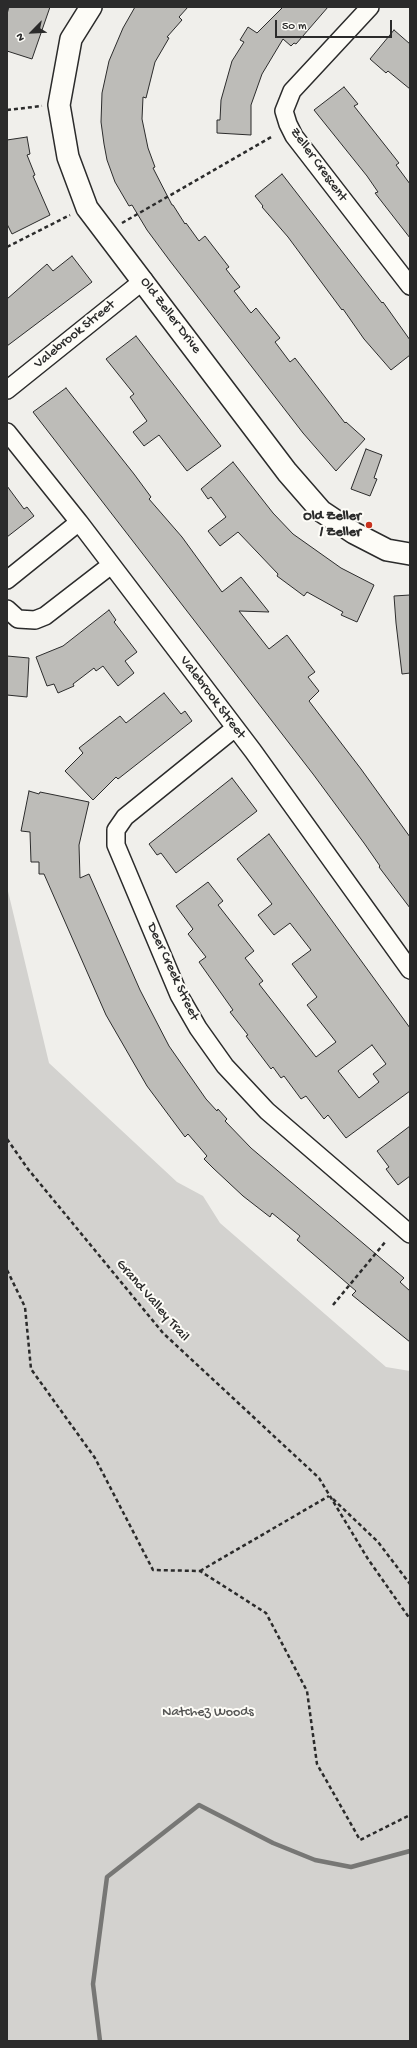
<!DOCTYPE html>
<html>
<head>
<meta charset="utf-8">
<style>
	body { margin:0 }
	#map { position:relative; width:417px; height:2048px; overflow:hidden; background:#f0efeb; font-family:"Gochi Hand",sans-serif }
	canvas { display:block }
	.frame { position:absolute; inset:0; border:8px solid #2b2b2b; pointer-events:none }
	.north { position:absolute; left:12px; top:12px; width:40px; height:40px; -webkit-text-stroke:3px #fdfcf7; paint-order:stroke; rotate:246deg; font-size:11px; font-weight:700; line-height:16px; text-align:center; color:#2b2b2b }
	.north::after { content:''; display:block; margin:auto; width:14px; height:18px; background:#2b2b2b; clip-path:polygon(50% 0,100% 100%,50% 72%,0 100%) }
	.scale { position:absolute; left:275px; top:20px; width:117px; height:18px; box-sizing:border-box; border:2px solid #2b2b2b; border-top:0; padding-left:5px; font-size:12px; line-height:14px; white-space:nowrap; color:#2b2b2b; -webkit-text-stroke:3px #fdfcf7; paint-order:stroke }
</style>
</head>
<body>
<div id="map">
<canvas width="417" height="2048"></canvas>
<div class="frame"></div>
<div class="north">N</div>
<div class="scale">50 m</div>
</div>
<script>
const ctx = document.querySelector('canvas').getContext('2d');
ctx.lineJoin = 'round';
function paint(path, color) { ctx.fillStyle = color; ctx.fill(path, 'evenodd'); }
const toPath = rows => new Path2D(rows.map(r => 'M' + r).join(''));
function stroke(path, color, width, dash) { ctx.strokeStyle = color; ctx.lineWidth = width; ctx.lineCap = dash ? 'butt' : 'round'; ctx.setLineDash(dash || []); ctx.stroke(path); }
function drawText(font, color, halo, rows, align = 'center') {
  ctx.font = font + ' "Gochi Hand",sans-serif'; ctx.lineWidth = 4; ctx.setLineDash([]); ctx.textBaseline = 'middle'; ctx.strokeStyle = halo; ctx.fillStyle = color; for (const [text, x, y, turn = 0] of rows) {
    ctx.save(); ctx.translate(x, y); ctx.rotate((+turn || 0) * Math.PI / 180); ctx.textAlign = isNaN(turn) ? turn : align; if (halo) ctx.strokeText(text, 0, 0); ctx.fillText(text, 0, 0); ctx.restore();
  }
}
paint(toPath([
	[7,887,49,1063,177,1182,203,1196,220,1223,386,1367,410,1371,410,2041,7,2041]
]), '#d3d2cf');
stroke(toPath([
	[100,2041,93,1984,107,1877,199,1805,273,1843,315,1860,351,1867,410,1851]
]), '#777775', 4.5);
const building = toPath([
	[9,7,50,7,32,59,7,51,7,14,9,7],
	[135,7,188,7,179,17,182,20,167,37,169,38,155,62,146,98,143,97,142,119,148,148,155,167,153,168,172,205,173,205,185,224,186,223,199,241,205,236,229,267,226,269,240,287,234,291,251,313,256,308,280,338,275,342,290,362,295,358,345,423,346,422,365,439,336,471,303,433,170,261,147,230,132,205,129,206,115,182,107,160,104,144,101,122,102,93,109,61,123,28,135,7],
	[283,7,328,7,296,44,294,43,291,46,283,39,262,74,251,105,251,135,217,133,217,120,220,120,221,100,232,61,244,42,240,40,248,27,257,33,283,7],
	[394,30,410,44,410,89,388,71,386,73,370,59,394,30],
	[344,87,358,104,354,106,399,163,396,165,410,184,410,238,375,193,378,192,367,176,314,110,344,87],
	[27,137,30,154,27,155,35,175,33,176,50,215,12,234,7,224,7,140,27,137],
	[282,174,382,303,383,302,410,340,410,355,391,370,364,339,343,309,342,310,288,237,262,207,263,206,255,196,282,174],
	[72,256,92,282,7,346,7,299,47,264,53,271,72,256],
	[136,336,221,446,187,471,159,435,144,446,133,432,147,421,130,397,134,394,106,359,136,336],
	[66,388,134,474,151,497,149,499,182,537,222,592,241,577,269,612,239,611,269,649,287,635,315,672,308,677,319,691,309,701,361,769,410,837,410,908,379,867,380,866,364,843,313,774,33,412,66,388],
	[366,449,382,455,374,478,377,479,370,496,351,489,366,449],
	[233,462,273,513,293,534,341,568,374,585,357,622,341,615,343,612,307,592,304,596,277,576,278,574,238,532,220,546,208,531,226,517,211,497,208,499,201,489,233,462],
	[7,486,24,509,27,507,34,516,7,537,7,486],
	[410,595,410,673,402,674,396,623,394,596,410,595],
	[109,610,116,620,114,622,137,652,125,661,134,673,118,686,103,666,96,671,94,668,73,684,74,686,58,693,54,684,47,686,36,657,63,646,109,610],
	[7,656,29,658,27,697,7,695,7,656],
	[164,693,181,714,185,711,192,721,118,779,116,777,93,800,65,771,83,753,79,748,120,716,126,723,164,693],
	[232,778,257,811,176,873,161,853,157,855,149,844,232,778],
	[29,791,39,794,40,792,89,802,79,845,80,878,89,874,140,990,169,1046,206,1099,217,1111,218,1109,227,1119,225,1121,251,1148,404,1278,400,1282,410,1291,410,1342,352,1295,356,1291,297,1240,300,1236,272,1213,270,1217,243,1196,213,1168,204,1159,207,1156,188,1134,185,1137,147,1086,106,1015,44,874,39,874,39,862,31,862,30,832,21,831,29,791],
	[269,834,410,1028,410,1091,346,1138,328,1115,324,1119,306,1096,301,1099,284,1076,281,1078,273,1067,271,1069,246,1036,248,1035,230,1012,233,1010,199,962,206,957,188,934,193,929,176,906,208,882,223,901,218,905,254,951,245,958,263,981,259,984,316,1057,336,1042,307,1005,317,997,292,964,311,950,290,923,274,935,258,915,272,904,237,859,269,834],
	[372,1045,386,1064,373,1074,379,1082,359,1098,338,1071,372,1045],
	[410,1126,410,1176,398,1185,386,1169,389,1167,377,1151,410,1126]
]);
paint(building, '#bdbcb8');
stroke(building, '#2b2b2b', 1);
const minor = toPath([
	[370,7,292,91,284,111,288,124,294,136,410,286],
	[7,390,144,280],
	[7,432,79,522,253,751,410,970],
	[7,580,79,522],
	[7,609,18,619,35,620,45,616,111,565],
	[235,728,125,817,116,830,116,845,179,995,198,1028,225,1066,267,1111,410,1234]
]);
const tertiary = toPath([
	[91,7,71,39,59,105,68,157,87,208,287,472,321,511,354,533,387,550,410,554]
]);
stroke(minor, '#2b2b2b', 20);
stroke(tertiary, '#2b2b2b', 24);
stroke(toPath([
	[7,110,42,106],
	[122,223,273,136],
	[7,247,70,215],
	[7,1139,28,1169,163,1333,319,1478,368,1559,410,1619],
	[7,1270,25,1307,31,1369,95,1458,153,1570,200,1571,266,1613,307,1691,317,1764,360,1840,410,1815],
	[333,1305,386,1241],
	[333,1499,378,1542,410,1584],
	[200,1571,329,1496]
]), '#2b2b2b', 2.5, [4, 3]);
stroke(minor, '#fdfcf7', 17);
stroke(tertiary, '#fdfcf7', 21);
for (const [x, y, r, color] of [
	[369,525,4,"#c8321e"]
]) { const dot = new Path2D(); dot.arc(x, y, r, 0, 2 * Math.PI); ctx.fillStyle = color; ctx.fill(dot); stroke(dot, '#fdfcf7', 1.5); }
drawText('14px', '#2b2b2b', '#fdfcf7', [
	["Zeller Crescent",318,165,54],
	["Old Zeller Drive",170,316,53],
	["Valebrook Street",75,335,-39],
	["Valebrook Street",212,698,53],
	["Deer Creek Street",172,972,65],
	["Grand Valley Trail",152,1301,49]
]);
drawText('bold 14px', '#2b2b2b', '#fdfcf7', [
	["Old Zeller",361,517],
	["/ Zeller",361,533]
], 'right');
drawText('14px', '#555554', '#fdfcf7', [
	["Natchez Woods",208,1713]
]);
</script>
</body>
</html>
